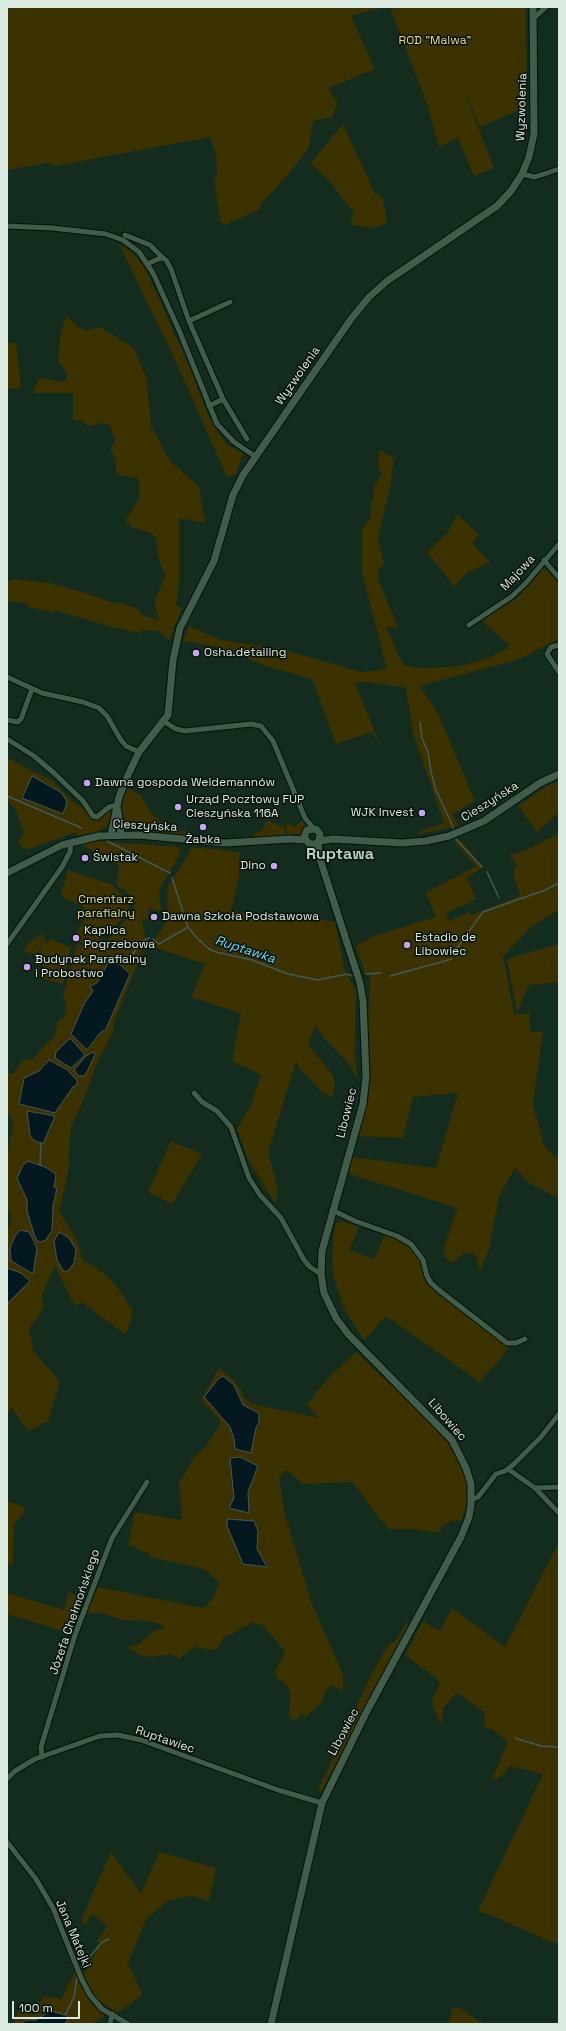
<!DOCTYPE html>
<html>
<head>
<meta charset="utf-8">
<style>
	body { margin:0 }
	#map { position:relative; width:566px; height:2031px; overflow:hidden; background:#132c1e; font-family:"Space Grotesk",sans-serif }
	canvas { display:block }
	.frame { position:absolute; inset:0; border:8px solid #dbeae0; pointer-events:none }
	.scale { position:absolute; left:12px; top:2001px; width:68px; height:18px; box-sizing:border-box; border:2px solid #dbeae0; border-top:0; padding-left:5px; font-size:12px; line-height:14px; white-space:nowrap; color:#dbeae0; -webkit-text-stroke:3px #07120b; paint-order:stroke }
</style>
</head>
<body>
<div id="map">
<canvas width="566" height="2031"></canvas>
<div class="frame"></div>
<div class="scale">100 m</div>
</div>
<script>
const ctx = document.querySelector('canvas').getContext('2d');
ctx.lineJoin = 'round';
function paint(path, color) { ctx.fillStyle = color; ctx.fill(path, 'evenodd'); }
const toPath = rows => new Path2D(rows.map(r => 'M' + r).join(''));
function stroke(path, color, width, dash) { ctx.strokeStyle = color; ctx.lineWidth = width; ctx.lineCap = dash ? 'butt' : 'round'; ctx.setLineDash(dash || []); ctx.stroke(path); }
function drawText(font, color, halo, rows, align = 'center') {
  ctx.font = font + ' "Space Grotesk",sans-serif'; ctx.lineWidth = 3; ctx.setLineDash([]); ctx.textBaseline = 'middle'; ctx.strokeStyle = halo; ctx.fillStyle = color; for (const [text, x, y, turn = 0] of rows) {
    ctx.save(); ctx.translate(x, y); ctx.rotate((+turn || 0) * Math.PI / 180); ctx.textAlign = isNaN(turn) ? turn : align; if (halo) ctx.strokeText(text, 0, 0); ctx.fillText(text, 0, 0); ctx.restore();
  }
}
paint(toPath([
	[7,7,384,7,351,16,375,69,328,88,337,103,332,117,313,121,309,147,293,169,262,203,258,210,225,225,220,221,214,179,217,175,216,154,210,137,55,166,47,163,7,170],
	[390,7,526,7,527,107,480,127,462,86,494,168,474,176,458,138,439,147,427,104],
	[343,124,374,192,383,198,387,223,376,228,350,225,353,212,331,183,311,163],
	[119,244,133,253,146,270,190,368,208,416,226,444,243,453,236,474,227,477,177,364],
	[66,316,77,326,85,331,100,327,134,348,147,380,151,426,170,461,199,487,205,523,179,518,179,583,176,605,182,608,169,640,159,631,142,630,141,633,115,628,57,611,53,612,29,607,27,604,7,601,7,581,13,581,11,579,49,583,83,592,114,603,120,602,139,610,142,615,159,620,155,607,155,600,165,576,158,556,156,538,151,533,131,527,126,519,139,499,139,479,121,475,118,476,116,471,116,460,111,449,115,440,110,425,102,423,88,426,82,420,73,420,73,393,33,393,39,378,66,382,67,372,58,361,60,336],
	[7,343,16,343,21,389,7,388],
	[379,450,394,458,391,484,379,533,378,539,384,564,378,571,378,578,398,628,386,627,401,660,405,666,426,668,462,666,491,657,510,646,481,620,516,599,544,567,559,583,559,639,517,660,419,686,437,711,475,801,452,815,459,826,419,834,418,832,444,823,413,733,406,688,371,682,355,683,381,747,372,732,336,744,312,679,269,667,219,647,183,641,189,626,221,640,281,649,361,672,387,669,362,572,362,529,370,520,372,500,374,500,374,487,382,474,379,471,378,464],
	[457,514,479,535,472,543,490,562,467,573,454,586,427,552,447,534],
	[7,758,54,782,72,801,89,811,93,820,100,818,111,809,110,822,100,831,77,836,76,832,26,850,18,842,24,833,15,808,7,800],
	[559,781,559,812,537,832,518,806,547,786],
	[126,787,140,795,153,815,164,823,173,825,174,831,186,831,187,835,133,830,124,822,122,817,121,809,123,805,121,802],
	[267,820,285,828,285,835,250,838,264,828],
	[303,820,306,827,302,834,287,835,286,823,295,826],
	[559,833,559,910,533,925,503,956,514,1014,529,1014,531,1032,543,1032,533,1104,544,1145,554,1156,559,1159,559,1198,529,1183,515,1168,499,1196,489,1249,480,1271,475,1253,463,1254,453,1263,446,1258,443,1250,457,1208,349,1174,352,1157,436,1168,458,1093,413,1097,403,1138,357,1136,370,1065,368,1028,370,980,369,975,381,973,365,974,356,946,376,935,436,917,426,893,476,866,454,841,460,840,483,867,467,877,476,900,446,913,449,921,468,912,471,915,520,896,513,872,517,865,509,855,529,849],
	[98,841,179,847,181,850,174,865,159,890,161,911,148,909,148,920,142,919,145,938,140,958,114,1022,113,1031,95,1068,85,1096,71,1127,68,1172,59,1211,76,1239,80,1249,81,1258,105,1274,116,1285,133,1311,126,1335,83,1303,74,1305,55,1266,41,1297,44,1307,29,1329,34,1352,60,1382,48,1421,28,1431,11,1407,7,1418,7,1231,12,1221,7,1204,7,1156,13,1125,11,1118,7,1112,7,1073,13,1074,22,1060,34,1059,41,1049,55,1036,57,1022,64,1018,66,1006,63,996,77,945,106,942,133,911,133,901,125,890,117,887,119,865,81,845],
	[191,847,240,852,239,878,231,910,276,920,293,922,295,916,335,922,345,972,356,990,355,1056,358,1080,348,1062,323,1037,316,1025,308,1044,331,1073,335,1081,333,1098,322,1092,300,1069,296,1062,268,1152,278,1190,275,1203,249,1161,237,1129,251,1105,261,1075,232,1061,241,1013,191,997,205,964,150,946,168,920,167,888,188,855],
	[68,870,111,884,129,902,129,909,123,918,115,926,102,932,101,941,76,943,80,937,77,933,87,916,83,906,65,899,61,894],
	[41,935,43,935,38,955,24,951,28,943],
	[44,936,46,943,51,939,71,948,63,984,41,978,44,957,39,956],
	[559,944,559,982,529,985,517,1012,507,959],
	[171,1141,202,1154,172,1204,148,1192],
	[341,1221,359,1227,349,1250,374,1259,385,1235,408,1244,421,1261,425,1280,509,1348,480,1382,386,1316,365,1340,362,1337,344,1309,334,1278,332,1262,333,1238,336,1223],
	[356,1352,439,1430,457,1454,467,1480,467,1502,462,1520,451,1521,438,1529,442,1533,410,1529,388,1529,385,1522,381,1521,356,1486,351,1482,303,1484,286,1470,279,1478,285,1515,312,1604,343,1674,343,1691,332,1685,326,1690,321,1703,305,1717,302,1713,299,1718,294,1721,289,1716,290,1693,288,1686,276,1677,276,1670,285,1652,263,1625,251,1623,230,1635,224,1637,216,1650,194,1647,178,1659,172,1654,151,1657,142,1656,127,1647,138,1644,156,1630,164,1628,162,1625,150,1621,122,1620,101,1613,87,1613,98,1587,203,1608,214,1597,219,1582,204,1569,150,1557,150,1554,137,1549,137,1547,128,1545,135,1512,182,1520,180,1493,178,1485,194,1457,206,1446,220,1425,219,1419,201,1400,219,1368,235,1381,246,1400,252,1404,319,1418,307,1405,328,1378],
	[7,1501,22,1506,24,1509,24,1513,14,1524,13,1557,14,1562,7,1567],
	[559,1542,559,1944,542,1939,542,1938,493,1916,478,1911,543,1774,510,1766,503,1775,491,1781,508,1742,492,1729,485,1728,484,1712,457,1693,444,1707,441,1724,433,1708,432,1699,440,1684,436,1678,405,1655,423,1621,440,1631,452,1608,505,1647],
	[69,1592,81,1597,66,1632,7,1614,7,1593,64,1610],
	[407,1621,407,1628,321,1792,318,1790,371,1675,388,1646,397,1639],
	[111,1852,141,1894,159,1852,216,1868,209,1901,191,1896,167,1901,146,1919,127,1966,131,1968,142,1995,117,2013,98,2000,90,1990,84,1975,100,1944,97,1941,107,1926,92,1914,85,1925,81,1920],
	[75,1972,89,2000,105,2016,91,2024,13,2024,19,2010,34,2015,37,2005,43,1998,47,1996,61,1999],
	[453,2008,460,2008,484,2024,448,2024]
]), '#3b3200');
const water = toPath([
	[32,776,62,793,67,802,63,814,22,798,32,776],
	[112,956,117,957,119,964,130,974,106,1029,100,1033,87,1050,71,1034,84,1004,93,991,90,986,97,983,112,956],
	[70,1038,85,1055,71,1068,55,1058,56,1052,70,1038],
	[93,1052,95,1054,88,1070,84,1076,79,1076,74,1070,86,1056,93,1052],
	[49,1060,66,1069,77,1080,77,1085,73,1087,55,1113,19,1104,24,1078,39,1071,49,1060],
	[27,1111,55,1116,43,1144,33,1140,30,1135,27,1111],
	[28,1161,45,1167,56,1174,54,1187,57,1188,53,1206,52,1230,46,1240,41,1242,37,1241,34,1234,27,1211,27,1200,17,1178,23,1165,28,1161],
	[20,1230,29,1232,37,1248,33,1274,11,1261,10,1248,15,1236,20,1230],
	[59,1232,68,1237,76,1249,74,1263,69,1270,64,1272,57,1260,54,1241,59,1232],
	[7,1268,21,1273,30,1281,7,1304,7,1268],
	[223,1376,234,1385,243,1405,259,1413,259,1422,256,1428,251,1453,235,1449,234,1439,230,1427,204,1397,218,1379,223,1376],
	[240,1457,258,1466,248,1492,249,1513,229,1508,234,1498,230,1458,240,1457],
	[227,1519,254,1521,258,1531,257,1549,267,1567,243,1564,227,1526,227,1519],
	[54,2012,67,2015,68,2020,64,2024,21,2024,26,2020,36,2020,47,2013,54,2012]
]);
paint(water, '#03191f');
stroke(water, '#445859', 1);
stroke(toPath([
	[420,722,422,738,428,752,431,772,436,790,454,829],
	[7,796,82,828],
	[456,839,482,867],
	[107,841,170,873],
	[487,872,499,898],
	[172,878,188,927,197,938,209,949,216,952,252,960,288,974,318,980,347,974,352,976],
	[153,939,159,944,188,927],
	[457,948,483,912,545,890,559,883],
	[117,960,132,955,142,941,149,938],
	[366,974,381,973],
	[390,976,452,959],
	[40,1165,41,1143],
	[515,1738,541,1746,559,1747],
	[82,1967,101,1943,109,1939],
	[64,2015,67,2012,74,1997,77,1978]
]), '#445859', 1.5);
const street = toPath([
	[533,19,546,7],
	[522,174,535,177,559,169],
	[7,226,52,228,106,234,123,240,139,252,153,273,179,330,217,424,234,442,256,457],
	[125,235,150,245,163,258],
	[147,264,158,259,163,258,166,260,171,269,189,321,230,302],
	[189,321,223,399,209,406],
	[223,399,247,439],
	[544,560,559,578],
	[469,625,511,597,526,583,559,544],
	[559,645,551,647,547,654,559,672],
	[7,677,42,693,83,702,99,708,107,716,121,740,126,746,139,752],
	[7,720,18,722,21,719,32,689],
	[165,722,176,729,185,731,251,724,261,726,273,741,305,818,314,829],
	[7,739,34,756,54,773,83,801,93,816,97,817,109,807,117,805],
	[7,944,62,867,70,852,71,842],
	[194,1093,202,1102,217,1111,231,1127,249,1178,260,1195,281,1218,304,1260,310,1267,321,1274],
	[332,1210,355,1221,397,1236,411,1244,423,1260,427,1276,431,1283,440,1291,507,1343,516,1343,525,1339],
	[508,1469,535,1488,559,1513],
	[535,1488,559,1487],
	[471,1500,478,1497,496,1474,505,1471,514,1464,541,1437,559,1414],
	[42,1757,41,1747,75,1635,112,1538,147,1482],
	[7,1779,15,1771,35,1759,100,1736,118,1735,141,1740,278,1790,322,1803],
	[7,1842,36,1879,53,1908,82,1980,90,1995,102,2009,128,2024],
	[110,2024,112,2014]
]);
const secondary = toPath([
	[118,811,121,834],
	[111,835,119,797,128,775,139,752,168,715,173,660,180,628,214,561,233,495,243,475,351,319,369,297,387,281,497,206,511,191,522,174,529,157,534,134,533,7],
	[319,841,333,839,402,843,426,841,449,836,484,821,540,783,559,774],
	[309,844,315,844,319,841,320,834,316,829,307,830,304,837,319,857],
	[7,873,62,845,99,836,139,835,225,843,290,839,305,840],
	[271,2024,322,1803,367,1711,461,1537,469,1517,471,1505,471,1484,466,1468,452,1440,348,1334,336,1318,324,1293,321,1274,322,1251,363,1104,366,1076,363,1001,360,983,320,859,318,842]
]);
stroke(street, '#001408', 7);
stroke(secondary, '#001408', 9);
stroke(street, '#425c4c', 5);
stroke(secondary, '#425c4c', 7);
for (const [x, y, r, color] of [
	[196,653,4,"#c6a6f0"],
	[87,783,4,"#c6a6f0"],
	[178,807,4,"#c6a6f0"],
	[422,813,4,"#c6a6f0"],
	[203,827,4,"#c6a6f0"],
	[85,858,4,"#c6a6f0"],
	[274,866,4,"#c6a6f0"],
	[154,917,4,"#c6a6f0"],
	[76,938,4,"#c6a6f0"],
	[407,945,4,"#c6a6f0"],
	[27,967,4,"#c6a6f0"]
]) { const dot = new Path2D(); dot.arc(x, y, r, 0, 2 * Math.PI); ctx.fillStyle = color; ctx.fill(dot); stroke(dot, '#07120b', 1.5); }
drawText('12px', '#eada85', '#07120b', [
	["ROD \"Malwa\"",435,41],
	["Cmentarz",106,900],
	["parafialny",106,914]
]);
drawText('12px', '#dbeae0', '#07120b', [
	["Wyzwolenia",522,107,-88],
	["Wyzwolenia",298,376,-55],
	["Majowa",518,573,-47],
	["Cieszyńska",490,802,-32],
	["Cieszyńska",145,826,3],
	["Libowiec",347,1113,-76],
	["Libowiec",447,1420,49],
	["Józefa Chełmońskiego",75,1612,-71],
	["Libowiec",344,1732,-62],
	["Ruptawiec",165,1740,19],
	["Jana Matejki",73,1934,67]
]);
drawText('12px', '#dbeae0', '#07120b', [
	["Osha.detailing",204,653],
	["Dawna gospoda Weidemannów",95,783],
	["Urząd Pocztowy FUP",186,800],
	["Cieszyńska 116A",186,814],
	["WJK Invest",414,813,"right"],
	["Żabka",203,840,"center"],
	["Świstak",93,858],
	["Dino",266,866,"right"],
	["Dawna Szkoła Podstawowa",162,917],
	["Kaplica",84,931],
	["Pogrzebowa",84,945],
	["Estadio de",415,938],
	["Libowiec",415,952],
	["Budynek Parafialny",35,960],
	["i Probostwo",35,974]
], 'left');
drawText('italic 13px', '#6fdcf7', '#07120b', [
	["Ruptawka",245,950,18]
]);
drawText('bold 16px', '#b5d3c0', '#07120b', [
	["Ruptawa",340,855]
]);
</script>
</body>
</html>
